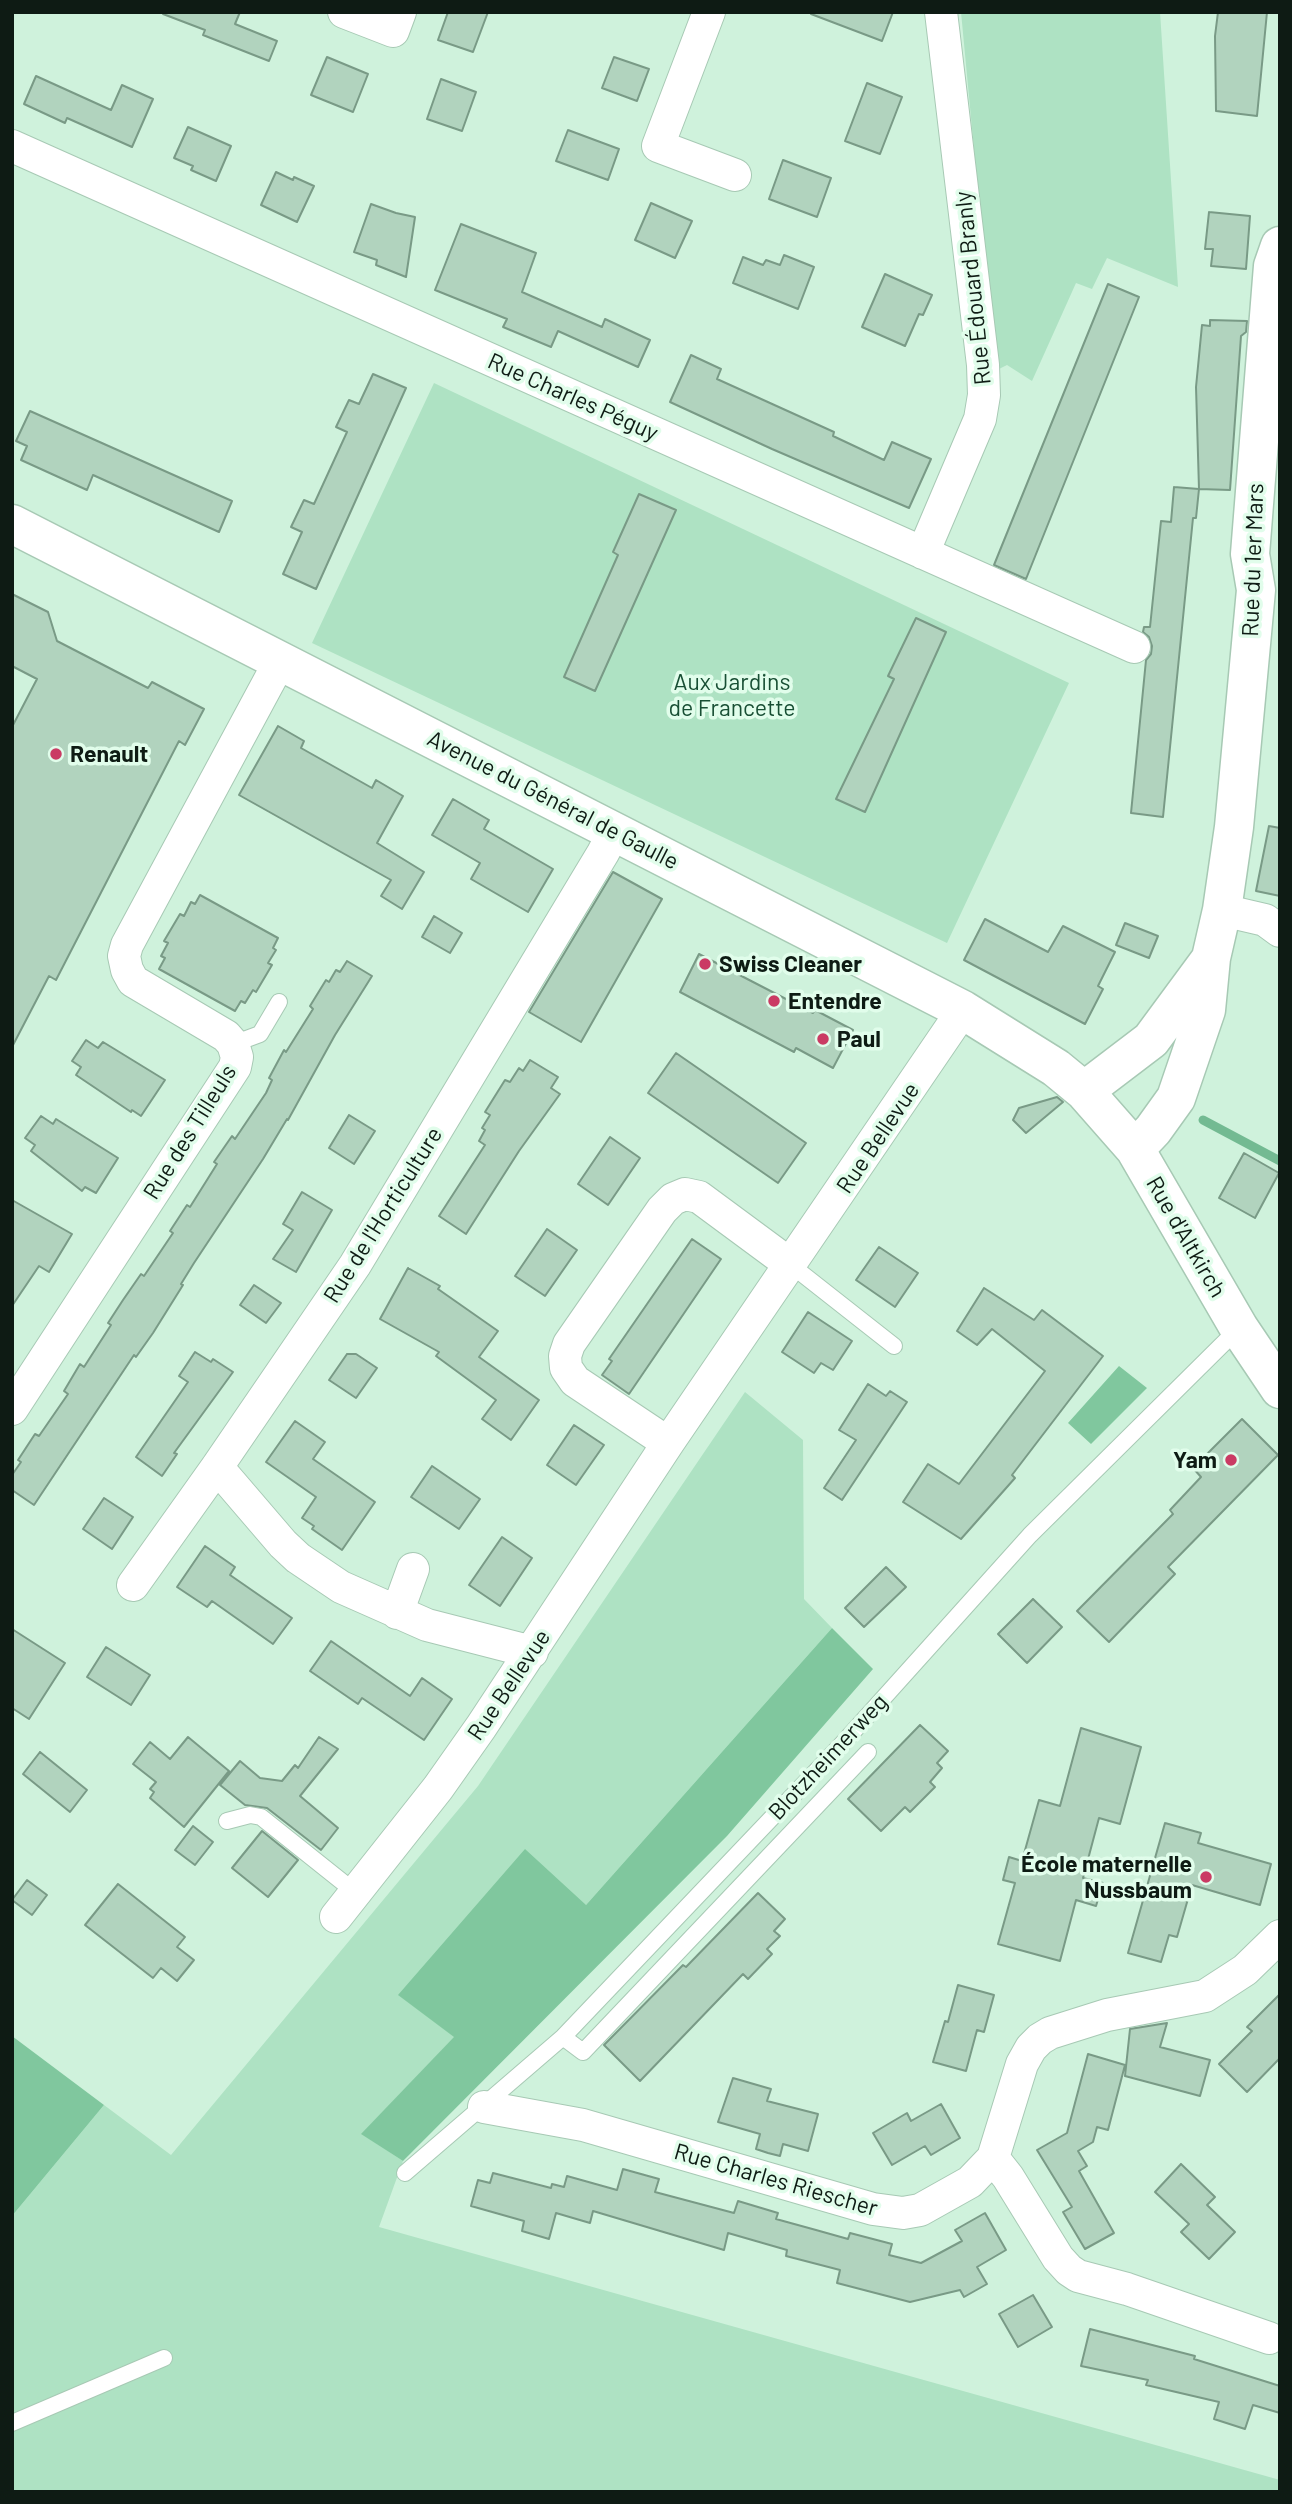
<!DOCTYPE html>
<html>
<head>
<meta charset="utf-8">
<style>
	body { margin:0 }
	#map { position:relative; width:1292px; height:2504px; overflow:hidden; background:#cff2dc; font-family:Barlow,sans-serif }
	canvas { display:block }
	.frame { position:absolute; inset:0; border:14px solid #0e1b14; pointer-events:none }
</style>
</head>
<body>
<div id="map">
<canvas width="1292" height="2504"></canvas>
<div class="frame"></div>
</div>
<script>
const ctx = document.querySelector('canvas').getContext('2d');
ctx.lineJoin = 'round';
function paint(path, color) { ctx.fillStyle = color; ctx.fill(path, 'evenodd'); }
const toPath = rows => new Path2D(rows.map(r => 'M' + r).join(''));
function stroke(path, color, width, dash) { ctx.strokeStyle = color; ctx.lineWidth = width; ctx.lineCap = dash ? 'butt' : 'round'; ctx.setLineDash(dash || []); ctx.stroke(path); }
function drawText(font, color, halo, rows, align = 'center') {
  ctx.font = font + ' Barlow,sans-serif'; ctx.lineWidth = 7; ctx.setLineDash([]); ctx.textBaseline = 'middle'; ctx.strokeStyle = halo; ctx.fillStyle = color; for (const [text, x, y, turn = 0] of rows) {
    ctx.save(); ctx.translate(x, y); ctx.rotate((+turn || 0) * Math.PI / 180); ctx.textAlign = isNaN(turn) ? turn : align; if (halo) ctx.strokeText(text, 0, 0); ctx.fillText(text, 0, 0); ctx.restore();
  }
}
paint(toPath([
	[961,12,1160,12,1178,287,1107,258,1092,289,1076,283,1032,381,1007,365,995,371],
	[434,383,1069,683,947,943,312,643],
	[745,1392,803,1440,804,1599,832,1628,586,1905,399,1995,455,2037,362,2134,403,2161,379,2227,1280,2480,1280,2492,12,2492,12,2216,104,2105,171,2155,478,1786]
]), '#aee2c3');
paint(toPath([
	[1119,1366,1147,1388,1091,1444,1068,1423],
	[832,1628,873,1669,727,1836,403,2161,361,2134,454,2037,398,1995,525,1849,586,1905],
	[12,2036,104,2105,12,2216]
]), '#80c79e');
stroke(toPath([
	[1203,1120,1280,1161]
]), '#73ba92', 9);
const building = toPath([
	[163,12,240,12,235,24,277,41,269,61,203,35,205,30,163,14,163,12],
	[448,12,488,12,473,52,438,40,448,12],
	[812,12,893,12,882,41,811,14,812,12],
	[1218,12,1267,12,1257,116,1216,111,1215,36,1218,12],
	[327,57,368,74,353,112,311,95,327,57],
	[614,57,649,69,637,101,602,88,614,57],
	[36,76,111,110,122,85,153,99,132,147,67,118,65,123,24,104,36,76],
	[441,79,476,92,462,131,427,119,441,79],
	[867,83,902,97,880,154,845,141,867,83],
	[188,127,231,146,216,181,191,170,193,166,174,158,188,127],
	[568,130,619,149,608,180,556,161,568,130],
	[783,160,831,178,817,217,769,199,783,160],
	[276,172,293,180,294,177,314,186,297,222,261,205,276,172],
	[651,203,692,221,675,258,635,240,651,203],
	[371,204,396,213,415,217,406,277,376,265,377,260,354,252,371,204],
	[1209,212,1250,216,1246,269,1211,266,1213,249,1205,249,1209,212],
	[461,224,536,253,522,292,602,327,605,319,650,340,638,367,558,331,551,347,503,327,507,319,435,290,461,224],
	[784,255,814,267,798,309,733,283,743,257,763,265,766,260,780,265,784,255],
	[885,274,932,295,923,315,919,314,905,346,862,327,885,274],
	[1108,284,1139,297,1026,579,994,565,1108,284],
	[1210,320,1247,321,1246,332,1241,336,1230,490,1199,489,1196,387,1202,325,1210,326,1210,320],
	[691,355,721,369,717,379,834,432,833,436,884,460,892,442,931,459,909,508,772,449,670,402,691,355],
	[373,374,406,388,316,589,283,574,302,532,291,527,304,500,314,504,347,432,336,427,349,400,359,404,373,374],
	[30,411,232,501,219,532,93,475,87,490,21,460,27,446,16,441,30,411],
	[1174,487,1199,489,1196,518,1193,518,1163,817,1131,813,1146,660,1151,654,1152,646,1149,637,1143,632,1144,627,1150,627,1161,521,1171,522,1174,487],
	[639,494,676,510,595,691,564,677,618,555,613,552,639,494],
	[12,594,48,612,57,641,148,688,152,682,204,709,185,745,179,741,56,980,49,976,12,1047,12,727,37,679,12,666,12,594],
	[916,618,946,632,865,812,836,799,894,679,888,676,916,618],
	[278,726,304,741,301,748,372,788,376,780,403,796,377,843,424,872,402,909,381,896,391,880,239,795,278,726],
	[453,799,489,820,484,829,553,869,528,912,471,879,480,863,432,835,453,799],
	[1269,826,1280,828,1280,896,1256,891,1269,826],
	[613,872,662,899,581,1042,529,1012,613,872],
	[200,895,278,938,273,948,276,950,268,963,272,965,256,992,253,990,245,1003,241,1001,235,1011,159,969,165,958,161,956,168,943,164,941,180,914,184,916,191,902,195,904,200,895],
	[434,916,462,933,450,953,422,937,434,916],
	[985,919,1048,952,1063,926,1115,952,1098,986,1103,989,1085,1024,964,960,985,919],
	[1125,923,1158,936,1149,958,1116,945,1125,923],
	[699,954,813,1013,815,1010,853,1030,833,1068,796,1048,794,1052,680,992,699,954],
	[347,961,372,976,335,1035,288,1120,287,1119,263,1159,194,1263,181,1284,183,1285,153,1333,136,1357,134,1355,34,1505,12,1490,12,1475,21,1462,18,1460,35,1434,39,1436,68,1394,64,1391,80,1364,84,1367,111,1325,108,1323,123,1300,141,1274,144,1276,173,1233,170,1231,187,1205,190,1207,217,1164,214,1162,232,1136,235,1139,266,1093,272,1080,269,1078,284,1050,286,1052,313,1009,310,1006,326,980,329,982,336,970,340,972,347,961],
	[86,1040,98,1048,103,1042,165,1080,141,1116,132,1110,131,1112,76,1075,81,1067,72,1061,86,1040],
	[676,1053,806,1143,778,1183,648,1093,676,1053],
	[530,1060,558,1077,551,1088,560,1094,519,1151,466,1234,439,1216,485,1145,479,1141,485,1130,482,1128,490,1115,485,1112,505,1080,510,1082,519,1068,523,1071,530,1060],
	[1057,1097,1063,1102,1026,1133,1013,1120,1019,1108,1057,1097],
	[349,1115,375,1131,354,1164,329,1148,349,1115],
	[41,1116,53,1124,56,1119,118,1158,96,1193,85,1187,82,1191,31,1151,35,1145,25,1138,41,1116],
	[610,1137,640,1158,608,1205,578,1184,610,1137],
	[1244,1153,1279,1173,1255,1218,1219,1198,1244,1153],
	[302,1192,332,1210,296,1272,273,1259,293,1230,283,1224,302,1192],
	[12,1200,72,1234,49,1272,39,1266,12,1306,12,1200],
	[547,1229,577,1250,545,1296,515,1276,547,1229],
	[692,1239,721,1259,629,1394,602,1375,612,1361,609,1359,692,1239],
	[879,1247,918,1273,895,1307,856,1280,879,1247],
	[408,1268,440,1286,438,1289,498,1331,479,1357,539,1400,511,1440,482,1419,496,1400,436,1356,439,1352,380,1319,408,1268],
	[254,1285,281,1303,266,1323,240,1305,254,1285],
	[984,1288,1034,1320,1042,1310,1103,1356,1012,1475,1015,1478,961,1539,903,1502,928,1464,959,1484,1045,1371,992,1329,977,1345,957,1331,984,1288],
	[808,1312,852,1341,833,1370,821,1363,814,1373,782,1352,808,1312],
	[195,1352,211,1362,213,1359,233,1372,174,1453,177,1454,162,1476,136,1457,188,1382,179,1376,195,1352],
	[347,1354,356,1354,377,1368,356,1398,329,1380,347,1354],
	[868,1384,886,1396,890,1391,907,1402,842,1500,824,1488,856,1440,839,1430,868,1384],
	[1242,1419,1278,1455,1168,1567,1175,1574,1109,1642,1077,1611,1173,1514,1170,1510,1201,1477,1193,1468,1242,1419],
	[295,1421,325,1442,313,1459,375,1502,342,1550,312,1529,314,1526,302,1518,316,1497,266,1462,295,1421],
	[574,1425,604,1445,576,1485,547,1465,574,1425],
	[432,1466,480,1499,459,1529,411,1497,432,1466],
	[104,1498,133,1517,112,1549,83,1529,104,1498],
	[502,1537,532,1558,500,1606,469,1585,502,1537],
	[205,1546,235,1567,230,1575,292,1618,273,1644,212,1601,207,1607,177,1587,205,1546],
	[886,1567,906,1587,864,1627,845,1608,886,1567],
	[1033,1599,1062,1627,1027,1663,998,1634,1033,1599],
	[12,1629,65,1663,29,1719,12,1708,12,1629],
	[331,1641,410,1696,422,1678,452,1699,424,1740,362,1698,358,1704,310,1671,331,1641],
	[106,1647,150,1675,131,1705,87,1677,106,1647],
	[920,1725,948,1751,937,1763,942,1768,930,1782,935,1787,910,1812,905,1807,881,1831,848,1799,920,1725],
	[1081,1728,1141,1747,1120,1824,1099,1818,1083,1878,1103,1883,1096,1906,1076,1900,1060,1961,998,1944,1015,1883,1003,1880,1009,1857,1022,1861,1039,1800,1060,1806,1081,1728],
	[188,1737,229,1771,184,1827,150,1798,154,1792,150,1789,156,1782,133,1764,150,1742,170,1759,188,1737],
	[319,1737,338,1749,300,1796,338,1828,321,1850,267,1808,245,1805,220,1785,240,1761,260,1778,282,1781,295,1765,298,1768,319,1737],
	[40,1752,87,1790,70,1812,23,1774,40,1752],
	[1165,1823,1201,1833,1198,1843,1271,1864,1260,1905,1192,1885,1177,1937,1169,1935,1161,1962,1128,1953,1165,1823],
	[193,1826,213,1842,195,1865,175,1850,193,1826],
	[262,1831,298,1860,268,1897,232,1868,262,1831],
	[27,1880,47,1895,32,1915,12,1900,27,1880],
	[118,1884,185,1937,177,1947,194,1960,177,1981,161,1968,153,1978,85,1925,118,1884],
	[758,1893,785,1919,774,1931,780,1936,767,1949,772,1954,748,1979,743,1974,640,2081,604,2045,683,1965,686,1967,758,1893],
	[958,1985,994,1995,984,2032,977,2030,966,2071,933,2062,945,2021,948,2022,958,1985],
	[1280,1994,1280,2058,1247,2092,1219,2064,1252,2031,1247,2027,1280,1994],
	[1167,2023,1160,2047,1210,2060,1200,2096,1125,2076,1130,2029,1167,2023],
	[1088,2054,1125,2065,1108,2130,1097,2127,1093,2142,1078,2151,1087,2166,1079,2171,1114,2233,1085,2249,1063,2212,1072,2207,1037,2150,1067,2133,1088,2054],
	[733,2078,771,2089,767,2101,818,2114,808,2151,783,2144,780,2156,768,2153,756,2149,760,2134,718,2122,733,2078],
	[941,2104,960,2138,931,2155,925,2146,892,2165,873,2133,907,2113,911,2121,941,2104],
	[1181,2164,1215,2197,1207,2205,1235,2232,1209,2259,1181,2232,1189,2224,1155,2192,1181,2164],
	[623,2169,659,2179,655,2192,734,2213,738,2201,778,2213,776,2219,816,2230,848,2239,850,2233,892,2244,889,2255,921,2263,962,2241,955,2230,985,2213,1006,2250,977,2267,987,2284,964,2297,960,2290,910,2302,837,2283,840,2270,786,2256,787,2250,728,2233,724,2250,593,2211,590,2223,556,2213,549,2239,522,2231,524,2221,471,2206,478,2180,490,2183,493,2173,551,2188,552,2184,564,2187,567,2176,617,2190,623,2169],
	[1033,2295,1052,2327,1018,2347,999,2314,1033,2295],
	[1090,2329,1195,2356,1194,2359,1280,2386,1280,2413,1253,2405,1245,2429,1214,2419,1219,2402,1146,2385,1148,2380,1081,2366,1090,2329]
]);
paint(building, '#b1d3be');
stroke(building, '#799a86', 2);
const lane = toPath([
	[233,1044,260,1034,279,1002],
	[791,1265,894,1346],
	[227,1821,250,1815,261,1817,355,1892],
	[563,2037,583,2052,868,1752],
	[405,2173,563,2037,843,1743,1030,1535,1239,1328],
	[12,2423,164,2358]
]);
const street = toPath([
	[344,12,393,31,400,12],
	[709,12,658,146,735,175],
	[12,146,1134,647],
	[923,553,980,419,984,395,983,365,941,12],
	[1222,910,1265,920,1280,931],
	[12,1409,235,1067,237,1057,233,1044,226,1036,133,981,127,970,124,956,127,945,280,661],
	[668,1443,575,1381,566,1368,565,1356,569,1344,662,1210,673,1199,685,1194,699,1197,791,1265],
	[217,1467,283,1544,298,1558,341,1587,427,1625,532,1652],
	[133,1585,217,1467,355,1265,603,853,614,832],
	[397,1613,413,1569],
	[336,1917,438,1788,481,1727,668,1443,963,1010],
	[484,2107,583,2125,873,2209,903,2213,920,2210,970,2182,993,2158,1022,2064,1031,2048,1040,2039,1050,2033,1107,2015,1205,1996,1245,1970,1280,1936],
	[993,2158,1008,2177,1058,2258,1069,2270,1078,2276,1127,2289,1269,2338]
]);
const secondary = toPath([
	[12,524,963,1010,1056,1068,1084,1091,1135,1149,1239,1328,1280,1389],
	[1084,1091,1151,1040,1210,960],
	[1135,1149,1153,1130,1176,1098,1206,1010,1211,958,1222,910,1234,827,1256,590,1250,554,1273,266,1280,246]
]);
stroke(lane, '#a7c9b4', 18);
stroke(street, '#a7c9b4', 34);
stroke(secondary, '#a7c9b4', 41);
stroke(lane, '#fff', 16);
stroke(street, '#fff', 32);
stroke(secondary, '#fff', 38);
for (const [x, y, r, color] of [
	[56,754,7,"#ca3b64"],
	[705,964,7,"#ca3b64"],
	[774,1001,7,"#ca3b64"],
	[823,1039,7,"#ca3b64"],
	[1231,1460,7,"#ca3b64"],
	[1206,1877,7,"#ca3b64"]
]) { const dot = new Path2D(); dot.arc(x, y, r, 0, 2 * Math.PI); ctx.fillStyle = color; ctx.fill(dot); stroke(dot, '#e1fdeb', 2.5); }
drawText('23px', '#0e1b14', '#e1fdeb', [
	["Rue Édouard Branly",973,288,-96],
	["Rue Charles Péguy",573,397,24],
	["Rue du 1er Mars",1253,560,-88],
	["Avenue du Général de Gaulle",553,800,27],
	["Rue des Tilleuls",190,1132,-58],
	["Rue Bellevue",878,1138,-56],
	["Rue de l'Horticulture",383,1215,-58],
	["Rue d'Altkirch",1186,1237,60],
	["Rue Bellevue",509,1685,-56],
	["Blotzheimerweg",828,1757,-47],
	["Rue Charles Riescher",776,2180,16]
]);
drawText('23px', '#184f34', '#e1fdeb', [
	["Aux Jardins",732,682],
	["de Francette",732,708]
]);
drawText('bold 23px', '#0e1b14', '#e1fdeb', [
	["Renault",70,754],
	["Swiss Cleaner",719,964],
	["Entendre",788,1001],
	["Paul",837,1039],
	["Yam",1217,1460,"right"],
	["École maternelle",1192,1864,"right"],
	["Nussbaum",1192,1890,"right"]
], 'left');
</script>
</body>
</html>
